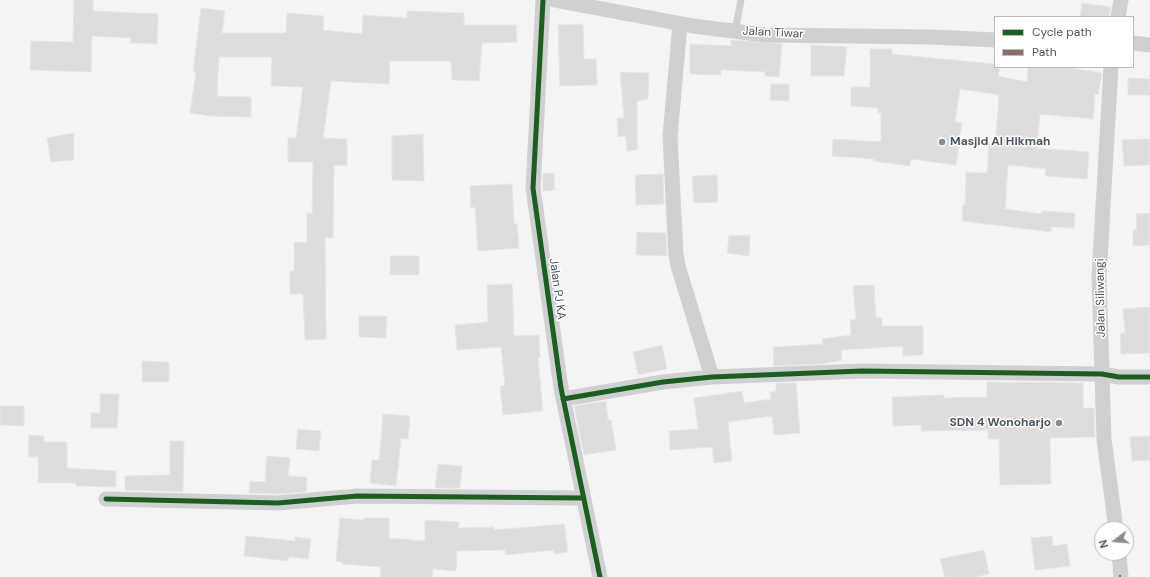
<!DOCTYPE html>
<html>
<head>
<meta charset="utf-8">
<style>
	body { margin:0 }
	#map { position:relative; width:1150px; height:577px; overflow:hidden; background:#f4f4f4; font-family:"DM Sans",sans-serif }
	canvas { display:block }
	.legend { position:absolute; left:994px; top:16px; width:140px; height:52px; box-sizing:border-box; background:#fff; border:1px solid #b7bbc0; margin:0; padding:5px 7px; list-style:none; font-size:12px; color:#4a5661 }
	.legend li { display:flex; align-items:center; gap:8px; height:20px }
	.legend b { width:20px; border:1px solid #b7bbc0 }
	.north { position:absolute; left:1094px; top:521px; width:40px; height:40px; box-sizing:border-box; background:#fff; border:1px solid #b7bbc0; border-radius:50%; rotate:254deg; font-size:11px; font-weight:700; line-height:16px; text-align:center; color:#4a5661 }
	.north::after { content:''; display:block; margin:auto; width:14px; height:18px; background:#868d94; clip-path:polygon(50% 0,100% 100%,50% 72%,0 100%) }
</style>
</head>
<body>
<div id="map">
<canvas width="1150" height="577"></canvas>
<ul class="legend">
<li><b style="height:5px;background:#1b5e20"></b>Cycle path</li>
<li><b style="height:5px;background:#8d6e63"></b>Path</li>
</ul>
<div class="north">N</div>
</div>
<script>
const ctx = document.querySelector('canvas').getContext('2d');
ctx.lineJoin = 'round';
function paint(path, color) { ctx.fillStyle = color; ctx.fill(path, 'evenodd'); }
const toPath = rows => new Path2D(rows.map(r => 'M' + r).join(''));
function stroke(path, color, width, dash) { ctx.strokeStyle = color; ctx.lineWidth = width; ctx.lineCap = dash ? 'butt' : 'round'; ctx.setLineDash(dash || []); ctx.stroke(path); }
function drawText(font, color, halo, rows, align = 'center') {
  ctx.font = font + ' "DM Sans",sans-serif'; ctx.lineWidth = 3; ctx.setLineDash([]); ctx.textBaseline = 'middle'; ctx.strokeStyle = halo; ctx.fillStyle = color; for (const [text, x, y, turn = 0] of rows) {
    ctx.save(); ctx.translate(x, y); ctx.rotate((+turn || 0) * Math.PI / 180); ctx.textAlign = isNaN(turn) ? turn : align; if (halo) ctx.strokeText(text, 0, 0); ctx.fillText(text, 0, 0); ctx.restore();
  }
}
const building = toPath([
	[74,0,93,0,93,11,158,14,157,44,130,43,131,38,92,36,91,72,30,70,31,41,73,42,74,0],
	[1082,3,1111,7,1109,17,1080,17,1082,3],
	[201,8,225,11,222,33,286,33,287,13,324,16,323,30,362,34,363,15,407,18,407,11,464,13,464,25,516,25,517,42,482,43,479,81,452,80,451,61,390,61,389,84,331,81,323,138,347,139,347,166,334,165,333,238,325,238,326,339,305,340,303,294,290,294,290,271,294,271,294,242,307,243,307,213,312,214,313,162,288,162,288,138,296,138,303,87,271,86,272,57,219,57,217,96,251,97,251,117,210,116,190,113,196,72,193,72,201,8],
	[583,24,584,59,596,59,597,85,560,86,558,25,583,24],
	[731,40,782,44,779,77,765,76,765,72,721,70,721,75,690,74,690,44,731,46,731,40],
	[811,45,847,47,844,76,811,76,811,45],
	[870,49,892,49,892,54,995,64,995,67,1000,67,998,76,1027,82,1028,67,1065,67,1102,73,1098,95,1095,94,1093,119,1040,114,1037,148,1089,152,1087,179,1045,176,1046,169,1008,165,1005,209,1042,214,1042,211,1075,213,1074,228,1051,227,1051,232,962,221,963,205,965,205,966,172,987,173,989,144,995,145,999,95,960,89,955,122,962,123,956,165,911,159,910,166,873,161,874,159,832,156,833,139,881,142,881,113,878,113,878,108,851,106,851,87,870,87,870,49],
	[620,72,649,73,648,99,637,101,637,150,627,151,626,136,618,137,617,118,624,118,620,72],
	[1128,78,1150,79,1150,95,1128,95,1128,78],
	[771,84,789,84,789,101,770,100,771,84],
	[74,133,74,160,51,162,47,138,74,133],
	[423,134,424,181,392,180,392,136,423,134],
	[1150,139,1150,165,1124,166,1122,140,1150,139],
	[554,173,555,190,543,191,543,174,554,173],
	[663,174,664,204,636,205,635,175,663,174],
	[717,175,718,202,694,203,692,176,717,175],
	[512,184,514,224,517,224,519,248,478,251,475,207,471,208,470,186,512,184],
	[1150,213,1150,245,1133,246,1133,230,1137,230,1136,214,1150,213],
	[637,232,666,233,667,256,636,255,637,232],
	[750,235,749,256,727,253,729,236,750,235],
	[390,256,419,256,419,275,390,275,390,256],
	[512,284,514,336,539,335,540,357,538,358,543,411,503,415,500,386,505,385,501,347,457,350,455,325,488,322,487,285,512,284],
	[874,285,876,318,882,318,882,326,923,326,923,355,903,356,903,346,841,350,842,360,821,364,774,366,773,347,823,344,822,339,851,335,850,320,856,319,853,286,874,285],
	[1150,307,1150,353,1121,354,1120,333,1125,333,1123,309,1150,307],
	[359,316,387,316,386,338,359,337,359,316],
	[662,345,667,369,638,375,633,352,662,345],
	[142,361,169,362,169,382,142,382,142,361],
	[987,382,1083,383,1083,408,1094,408,1095,437,1050,438,1051,484,1000,485,999,439,988,439,988,430,921,431,921,425,893,426,892,397,944,395,944,398,987,397,987,382],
	[776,383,796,383,800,433,774,435,772,416,728,422,732,461,714,463,712,447,670,450,669,431,698,429,694,398,742,391,744,403,771,399,770,392,776,391,776,383],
	[100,394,119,394,117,428,91,428,91,413,100,413,100,394],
	[606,401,608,420,611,420,616,450,584,455,574,406,606,401],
	[0,406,24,406,24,426,0,425,0,406],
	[383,414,410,416,408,439,401,438,396,486,370,483,372,460,379,460,383,414],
	[298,429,321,431,319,451,296,449,298,429],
	[29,435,44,436,44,442,67,442,67,468,116,471,116,487,76,486,76,483,38,483,38,457,28,457,29,435],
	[1150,436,1150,460,1132,461,1130,437,1150,436],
	[170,441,184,441,183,492,125,490,125,476,170,475,170,441],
	[267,456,290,458,288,476,307,477,306,492,278,494,249,493,250,481,265,482,267,456],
	[438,464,462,466,460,488,435,488,438,464],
	[340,518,364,520,364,518,389,518,389,538,425,541,425,520,459,522,458,528,494,527,494,530,564,524,568,552,554,554,553,550,505,555,505,550,457,551,456,571,433,569,432,577,380,577,381,567,342,564,342,562,336,561,340,518],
	[246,536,295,541,295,537,311,539,308,559,289,557,288,561,244,556,246,536],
	[1052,536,1053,546,1067,544,1070,566,1035,570,1031,538,1052,536],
	[984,550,989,574,975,577,945,577,940,559,984,550]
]);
paint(building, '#ddddde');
stroke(building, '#e5e6e7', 1);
stroke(toPath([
	[735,31,741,0]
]), '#ced0d2', 7);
stroke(toPath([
	[543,0,533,188,561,388,600,577],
	[554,0,693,26,765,35,933,37,995,40],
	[1118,17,1121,0],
	[680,24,670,137,676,254,678,266,712,377],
	[1133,43,1150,45],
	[1111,67,1099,277,1104,439,1116,529],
	[563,399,663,382,712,377,862,371,1102,374,1119,377,1150,377],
	[106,499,278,503,357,496,583,498],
	[1119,553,1121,577]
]), '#ced0d2', 15);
stroke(toPath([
	[1119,577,1121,577]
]), '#8d6e63', 4, [8, 4]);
stroke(toPath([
	[543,0,533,188,561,388,600,577],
	[563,399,663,382,712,377,862,371,1102,374,1119,377,1150,377],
	[106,499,278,503,357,496,583,498]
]), '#1b5e20', 5);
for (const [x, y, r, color] of [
	[942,142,4,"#868d94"],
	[1059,423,4,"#868d94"]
]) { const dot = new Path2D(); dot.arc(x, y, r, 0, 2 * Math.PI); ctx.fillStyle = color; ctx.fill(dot); stroke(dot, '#fff', 1.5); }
drawText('12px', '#4a5661', '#fff', [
	["Jalan Tiwar",773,33,3],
	["Jalan PJ KA",557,289,82],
	["Jalan Siliwangi",1101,298,-91]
]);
drawText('bold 12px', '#4a5661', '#fff', [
	["Masjid Al Hikmah",950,142],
	["SDN 4 Wonoharjo",1051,423,"right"]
], 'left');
</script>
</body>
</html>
